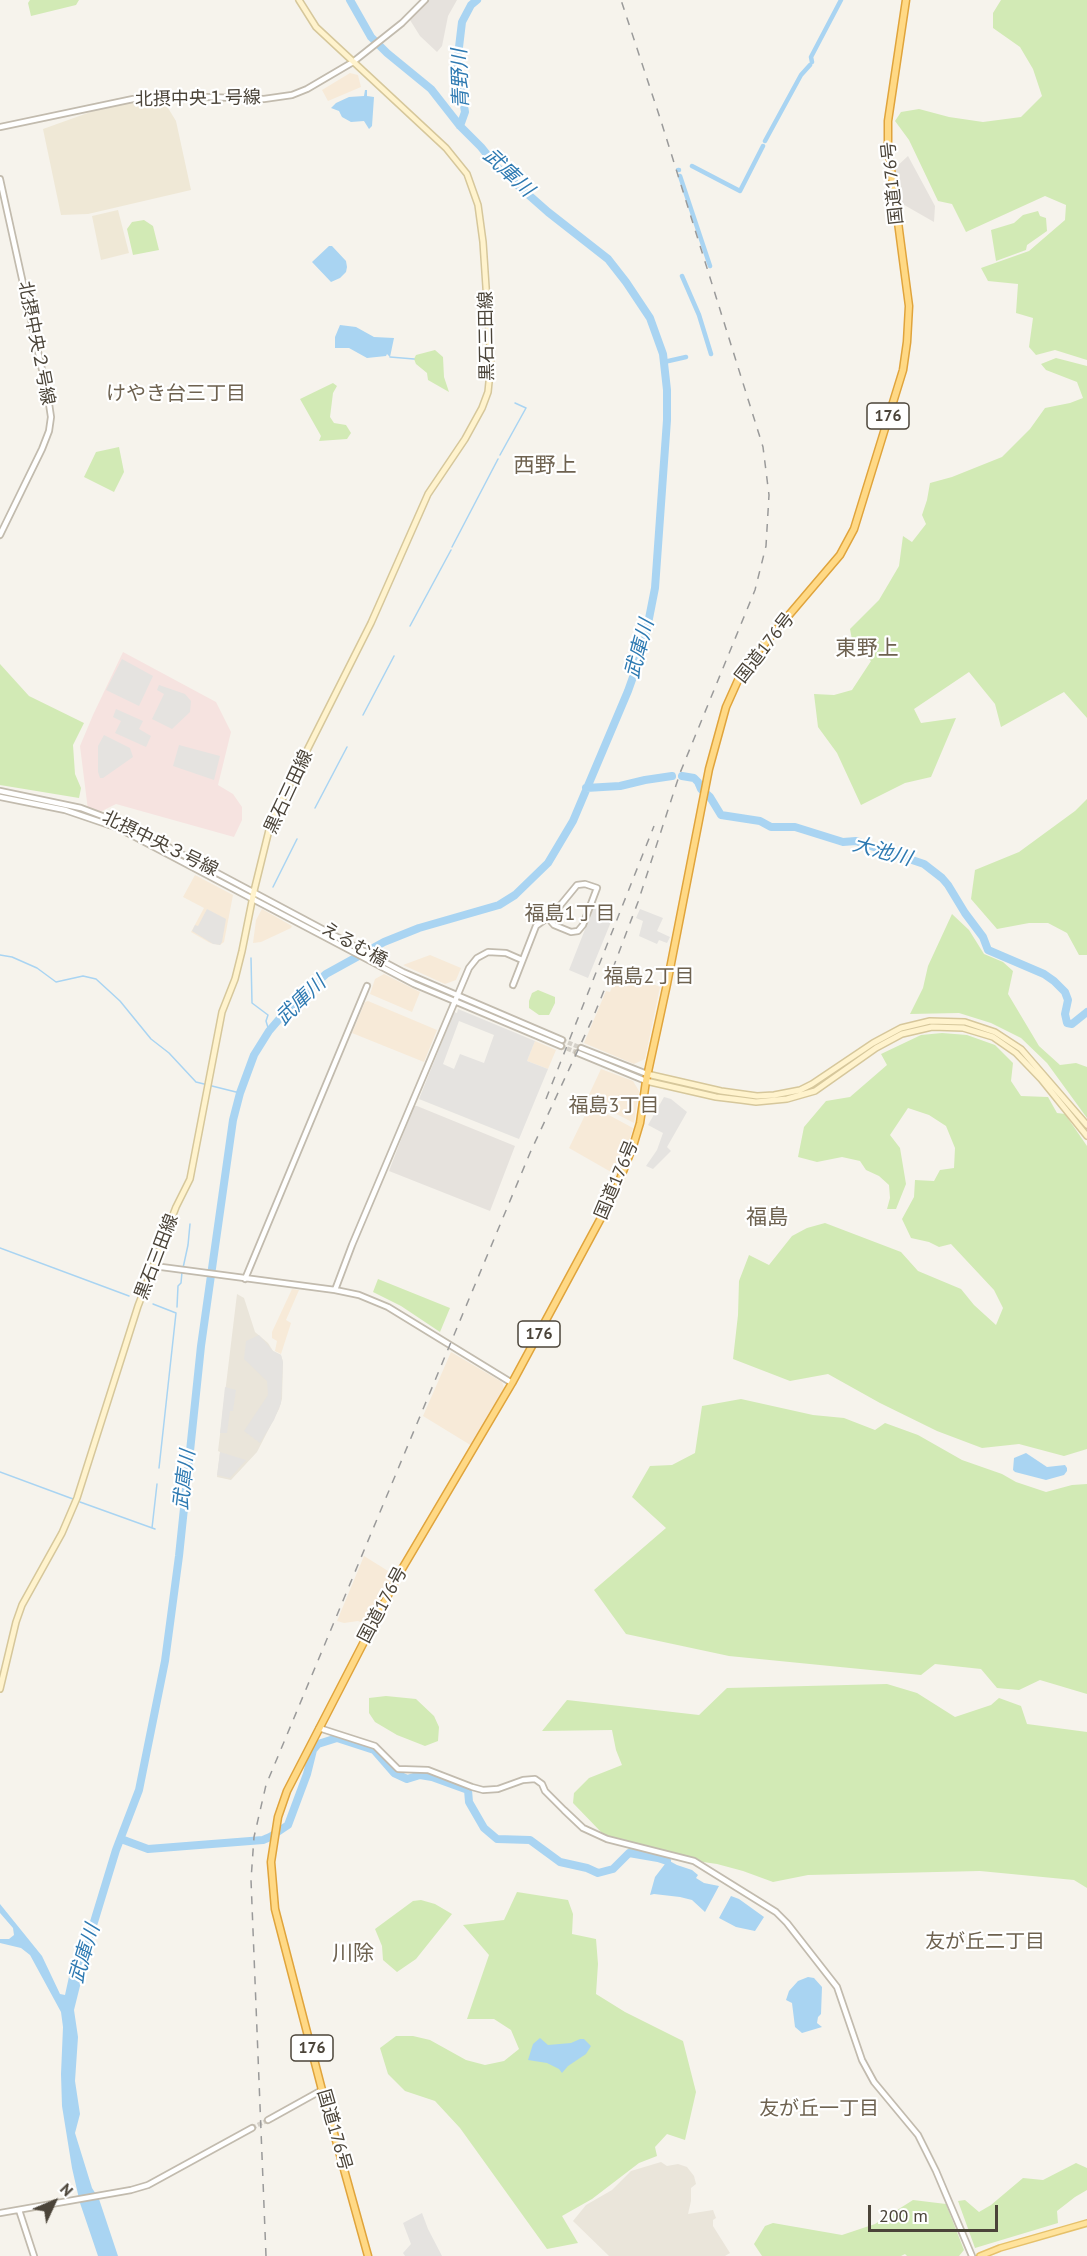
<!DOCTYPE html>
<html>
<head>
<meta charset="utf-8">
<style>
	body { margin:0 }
	#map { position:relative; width:1087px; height:2256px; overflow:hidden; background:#f6f3ec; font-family:"PT Sans",sans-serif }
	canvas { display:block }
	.north { position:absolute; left:24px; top:2172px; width:60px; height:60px; -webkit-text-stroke:4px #fff; paint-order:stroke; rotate:46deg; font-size:16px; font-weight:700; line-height:24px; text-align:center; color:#4b4439 }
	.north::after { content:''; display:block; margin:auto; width:21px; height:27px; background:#4b4439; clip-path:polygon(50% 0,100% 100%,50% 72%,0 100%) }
	.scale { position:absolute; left:868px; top:2205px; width:130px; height:27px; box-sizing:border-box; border:3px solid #4b4439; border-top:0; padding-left:8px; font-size:18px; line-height:21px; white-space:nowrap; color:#4b4439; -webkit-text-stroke:4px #fff; paint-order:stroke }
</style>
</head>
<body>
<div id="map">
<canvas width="1087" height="2256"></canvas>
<div class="north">N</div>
<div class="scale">200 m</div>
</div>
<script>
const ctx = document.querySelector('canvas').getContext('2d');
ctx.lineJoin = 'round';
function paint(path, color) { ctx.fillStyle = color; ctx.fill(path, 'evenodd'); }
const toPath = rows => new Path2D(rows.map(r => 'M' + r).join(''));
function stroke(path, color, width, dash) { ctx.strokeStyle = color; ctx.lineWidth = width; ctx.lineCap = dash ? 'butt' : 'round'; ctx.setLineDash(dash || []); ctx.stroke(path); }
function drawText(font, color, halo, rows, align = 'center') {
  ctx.font = font + ' "PT Sans","Noto Sans JP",sans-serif'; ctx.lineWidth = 4.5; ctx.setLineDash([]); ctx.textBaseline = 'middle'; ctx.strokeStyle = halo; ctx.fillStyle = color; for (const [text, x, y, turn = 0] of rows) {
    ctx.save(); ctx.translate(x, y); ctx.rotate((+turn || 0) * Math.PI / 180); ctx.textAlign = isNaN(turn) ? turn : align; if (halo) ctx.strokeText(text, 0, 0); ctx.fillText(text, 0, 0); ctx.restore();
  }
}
paint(toPath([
	[237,1294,244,1298,255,1332,268,1343,273,1351,281,1355,283,1362,282,1399,279,1409,257,1452,231,1480,217,1477,220,1452,218,1451],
	[661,2162,667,2166,678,2164,687,2167,694,2176,696,2184,691,2188,691,2201,688,2214,713,2210,716,2218,713,2220,713,2226,730,2253,725,2256,609,2256,573,2221,586,2205,612,2190,631,2171]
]), '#eae5da');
paint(toPath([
	[350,73,358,75,361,87,328,101,322,90],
	[195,875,233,895,224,942,220,945,210,943,191,932,204,908,183,897],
	[262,909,292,926,291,928,261,942,253,943,256,920],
	[430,955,461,968,456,980,445,984,403,965],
	[620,970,660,987,645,1059,634,1064,584,1043,606,991,610,992,618,971],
	[384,974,420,992,412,1012,370,994,375,979],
	[368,1001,437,1030,424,1062,352,1033,365,1002],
	[535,1041,556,1050,548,1069,527,1061],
	[601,1069,633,1081,639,1091,634,1123,587,1099],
	[590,1105,633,1128,618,1176,569,1148],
	[292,1289,299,1290,286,1320,291,1323,281,1354,275,1351,277,1341,272,1338,272,1332],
	[451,1352,502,1382,504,1388,472,1446,423,1416],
	[364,1556,393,1574,367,1625,358,1621,344,1623,337,1621]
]), '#f7ead8');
paint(toPath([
	[429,0,457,0,448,16,442,46,437,52,420,36,410,20],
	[908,156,935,206,934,222,899,202,894,169],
	[414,1106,417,1106,515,1146,490,1211,389,1171]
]), '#e6e2dd');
paint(toPath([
	[153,97,168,108,176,121,191,190,88,214,61,215,43,129,124,100],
	[118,210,129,253,101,260,92,216]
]), '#efe8d6');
paint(toPath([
	[123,652,216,702,231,732,218,785,233,794,242,807,242,820,234,837,116,804,98,813,88,810,80,746,93,715]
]), '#f6e3e0');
paint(toPath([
	[30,0,79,0,76,5,31,16,28,3],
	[1001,0,1087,0,1087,360,1055,350,1036,355,1029,347,1033,318,1016,313,1018,284,988,281,981,268,1029,251,1065,220,1066,205,1045,196,966,232,952,204,938,201,909,140,895,121,901,112,919,109,949,117,983,122,1021,117,1042,96,1033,69,1020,47,993,28,993,13],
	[1038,211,1040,216,1046,218,1047,231,1027,245,1026,250,996,261,991,230,1014,223,1023,215],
	[144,220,153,226,159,250,133,255,127,229,132,222],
	[435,350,443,357,444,377,449,392,428,380,427,373,416,364,414,359,416,355],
	[1056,358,1087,366,1087,718,1064,692,1001,727,995,704,969,672,914,709,921,723,956,718,931,777,905,783,861,805,837,753,818,727,814,694,834,695,852,690,871,661,853,645,850,629,879,600,899,566,903,536,912,542,926,524,922,515,927,500,930,483,952,477,1002,457,1030,429,1045,408,1070,403,1083,398,1077,382,1046,370,1041,364],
	[333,383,337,386,333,393,330,417,334,423,346,425,351,433,347,439,319,441,321,436,300,399],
	[119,447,124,472,114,492,84,477,96,452],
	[0,664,29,696,84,723,73,745,75,774,81,788,79,798,0,785],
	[1087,799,1087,955,1079,955,1067,933,1048,923,1029,923,997,929,971,899,975,870,1019,852,1075,811],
	[952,914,969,930,984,954,1003,962,1013,971,1008,994,1039,1046,1060,1065,1076,1063,1087,1067,1087,1118,1047,1063,1021,1038,991,1023,959,1013,910,1014,923,988,928,966],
	[538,990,555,997,555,1003,549,1015,539,1015,529,1008,529,1001,532,993],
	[942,1033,967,1035,995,1045,1013,1063,1011,1081,1021,1096,1048,1097,1057,1113,1065,1114,1087,1146,1087,1449,1064,1456,1019,1444,982,1448,937,1431,880,1403,828,1374,790,1381,733,1359,738,1315,739,1281,749,1255,769,1265,792,1236,807,1228,825,1223,901,1252,918,1271,961,1289,974,1305,996,1325,1003,1308,994,1290,951,1244,939,1247,929,1242,911,1238,902,1219,914,1197,915,1180,934,1181,940,1170,954,1168,955,1148,946,1126,929,1115,908,1108,890,1135,900,1148,906,1184,896,1209,887,1209,890,1198,889,1185,879,1176,866,1170,860,1161,842,1157,817,1162,798,1157,804,1127,826,1101,850,1097,887,1065,881,1054,921,1035],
	[378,1279,450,1308,440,1332,401,1306,373,1292],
	[741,1399,813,1415,844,1418,875,1430,885,1423,918,1435,962,1460,1002,1474,1016,1482,1046,1492,1072,1485,1087,1484,1087,1694,1040,1680,1019,1690,997,1688,981,1669,935,1664,921,1675,729,1656,626,1634,594,1590,666,1528,632,1497,650,1466,672,1465,695,1453,702,1406],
	[887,1684,917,1693,955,1717,991,1705,999,1698,1021,1706,1027,1724,1087,1732,1087,1888,1074,1880,980,1871,808,1875,773,1882,743,1871,717,1864,634,1852,601,1832,573,1803,574,1793,589,1778,622,1765,616,1750,612,1730,542,1731,567,1700,699,1715,727,1688],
	[386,1696,416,1699,434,1716,439,1727,438,1741,425,1746,397,1735,375,1722,369,1713,369,1698],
	[517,1892,568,1900,573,1914,572,1934,596,1939,598,1964,596,1994,625,2012,683,2041,696,2092,685,2140,667,2134,655,2147,657,2156,639,2163,592,2199,562,2216,578,2243,547,2249,460,2128,435,2101,405,2091,388,2074,380,2048,396,2036,413,2036,430,2040,466,2060,485,2065,504,2061,519,2049,511,2030,494,2019,467,2019,489,1955,463,1925,504,1920],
	[421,1900,435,1904,452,1914,416,1959,397,1972,383,1960,382,1946,375,1929,413,1901],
	[1076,2163,1087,2168,1087,2190,1075,2197,1057,2211,1058,2223,975,2248,958,2201,965,2200,979,2212,991,2205,1023,2178,1043,2180],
	[913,2200,946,2204,964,2250,959,2256,907,2256,905,2254,901,2256,762,2256,754,2244,765,2226,773,2223,842,2235,875,2224]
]), '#d2eab5');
paint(toPath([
	[122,659,153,676,139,706,106,690],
	[159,685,185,694,191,701,190,712,172,729,152,719,164,694,157,690],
	[116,709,143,721,139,729,151,736,146,747,115,733,121,721,113,717],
	[104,735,130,748,133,757,103,778,100,778,98,772,98,746],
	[179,745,220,756,214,780,173,766],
	[595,904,615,912,588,978,569,970],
	[207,909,226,919,222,942,220,945,213,944,192,931,195,925,198,926],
	[640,909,663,918,657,931,670,937,667,943,659,940,657,944,639,936,643,921,636,918],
	[458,1009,535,1041,527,1061,548,1069,519,1139,419,1099,454,1012,457,1013],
	[459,1021,494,1035,484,1063,460,1054,454,1069,443,1064],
	[664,1097,671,1099,687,1112,667,1147,671,1151,653,1169,646,1166,657,1150,663,1133,648,1125],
	[259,1335,273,1351,281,1355,283,1362,281,1403,274,1420,260,1443,244,1431,268,1395,267,1381,244,1359,246,1341],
	[225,1387,236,1390,233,1411,230,1411,227,1433,220,1433],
	[220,1452,246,1460,230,1478,217,1475],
	[422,2213,428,2229,442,2256,405,2256,403,2253,411,2244,403,2223]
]), '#e5e3e0');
paint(toPath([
	[365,90,367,90,367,96,374,97,372,126,369,129,364,121,351,122,342,117,339,111,331,108,336,103,349,97,364,96],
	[329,246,332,246,346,261,347,267,346,272,340,278,331,282,312,262],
	[340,325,356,327,374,337,394,338,390,357,387,354,386,356,367,358,349,348,335,348,335,337],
	[1026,1453,1047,1467,1065,1465,1067,1468,1067,1471,1064,1475,1046,1480,1015,1472,1013,1470,1014,1458],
	[664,1858,677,1865,692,1870,698,1875,696,1878,704,1883,719,1886,705,1912,692,1900,680,1897,654,1894,650,1895,655,1877,665,1864],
	[731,1896,739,1899,764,1917,755,1931,736,1927,719,1918],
	[0,1904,42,1956,60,1994,65,1995,70,1972,83,1974,74,2010,78,2037,75,2081,80,2114,75,2133,92,2188,99,2199,118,2256,98,2256,80,2203,72,2168,62,2106,61,2074,63,2027,61,2012,30,1955,21,1948,0,1943,0,1939,9,1939,14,1935,13,1928,0,1913],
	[808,1977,814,1978,822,1987,821,2014,818,2017,817,2023,822,2027,802,2033,795,2027,792,2003,786,2000,789,1991,798,1981],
	[540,2038,548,2045,571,2043,580,2039,584,2039,591,2046,586,2054,568,2066,562,2073,559,2069,547,2063,528,2060,533,2044]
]), '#a9d4f2');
stroke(toPath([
	[390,357,414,359],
	[500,455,526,408,515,403],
	[452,547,498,459],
	[410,626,451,550],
	[363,715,394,656],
	[315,808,347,747],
	[273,887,297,839],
	[0,955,12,957,37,968,56,982,83,976,96,979,120,1001,151,1039,169,1053,196,1082,240,1093],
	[251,958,252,1003,268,1015,266,1021,269,1031],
	[0,1248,129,1296],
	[183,1268,188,1245,190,1224],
	[153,1304,176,1313,159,1468],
	[177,1307,178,1286,181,1283,182,1272],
	[0,1472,73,1499],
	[80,1502,155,1529],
	[152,1528,157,1484]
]), '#a9d4f2', 1.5);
stroke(toPath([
	[812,62,811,57,841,0],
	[765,141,801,75,810,65],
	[692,166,740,191,763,146],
	[678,170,679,170],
	[680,176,710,266],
	[682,276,699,315,711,354],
	[664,362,686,357]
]), '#a9d4f2', 4.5);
stroke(toPath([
	[460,126,465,112,457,64,462,22,471,5,477,0],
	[682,776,694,778,698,782,701,789,710,797,721,815,760,821,771,827,795,827,843,842,856,841,924,864,942,878,948,885,965,913,983,937,988,950,1044,974,1054,981,1065,992,1068,1000,1065,1014,1067,1023,1072,1024,1087,1012],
	[586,788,620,786,645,780,672,776],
	[121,1839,148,1849,263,1840,270,1837,288,1825,307,1774,313,1750,318,1744,337,1738,374,1750,394,1773,407,1779,420,1775,432,1777,468,1790,469,1802,484,1828,497,1839,530,1840,560,1862,587,1868,598,1873,613,1869,629,1853,658,1858,667,1861],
	[76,1981,116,1850,139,1790,165,1661,179,1556,201,1346,233,1120,240,1093,254,1055,269,1031,287,1010,326,974,384,942,419,928,499,905,515,895,548,863,573,821,628,691,643,649,655,588,667,420,667,390,663,354,650,318,626,282,608,259,548,212,497,167,481,147,460,126,431,89,387,53,371,37,350,0]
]), '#a9d4f2', 8);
stroke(toPath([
	[562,1040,581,1048],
	[561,1046,578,1053],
	[252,2128,268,2120]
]), '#d4d0c8', 4.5, [4.5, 2]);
const tertiary = toPath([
	[0,127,133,99,178,96,264,99,292,95,307,89,353,62,402,23,425,0],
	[0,179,48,397,51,417,49,431,42,449,0,535],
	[0,791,81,808,129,826,403,972,562,1040],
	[0,797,65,810,118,828,414,984,561,1046],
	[513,985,536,926,554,913,577,885,585,884,597,888,583,925,578,931,571,932,554,925,548,918],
	[581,1048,647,1074],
	[578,1053,646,1081],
	[154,1266,335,1290,359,1295,388,1307,512,1383],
	[245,1279,367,986],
	[335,1290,352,1245,469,968,477,958,488,952,506,953,522,960],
	[319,1728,375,1746,398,1769,428,1770,472,1787,483,1790,498,1789,523,1780,535,1779,542,1784,545,1791,564,1810,583,1828,607,1839,694,1861,776,1912,787,1923,837,1987,862,2060,874,2082,918,2135,936,2171,972,2256],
	[268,2120,322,2090],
	[19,2210,34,2256],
	[0,2213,131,2190,148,2185,252,2128]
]);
const secondary = toPath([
	[647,1074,721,1091,757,1096,774,1095,800,1090,812,1084,873,1043,901,1028,930,1021,965,1022,995,1032,1021,1049,1087,1125],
	[646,1081,716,1097,741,1100,756,1102,787,1099,815,1091,876,1048,902,1034,932,1027,963,1028,993,1037,1016,1053,1041,1079,1087,1136],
	[0,1689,16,1622,22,1605,62,1533,77,1498,138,1306,176,1207,190,1179,222,1012,235,979,242,951,254,891,269,830,278,808,371,623,428,494,465,439,482,408,488,392,491,362,483,242,478,205,467,174,446,148,316,27,299,0]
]);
const primary = toPath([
	[980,2256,1000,2248,1087,2223]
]);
const trunk = toPath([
	[368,2256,322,2090,275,1909,271,1862,278,1817,287,1791,399,1574,512,1383,615,1192,634,1143,640,1123,646,1081,667,984,709,769,726,707,739,678,749,662,840,555,854,529,903,370,907,342,909,306,888,146,888,121,906,0]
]);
stroke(tertiary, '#c2bbae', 8);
stroke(secondary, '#d6c79b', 8);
stroke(primary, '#e6c16a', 8);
stroke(trunk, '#e0a43c', 9);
stroke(tertiary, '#fff', 4.5);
stroke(secondary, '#fff3cd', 5);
stroke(primary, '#ffe39c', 5);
stroke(trunk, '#ffd985', 6);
stroke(toPath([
	[546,1099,654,826],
	[266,2256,251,1880,254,1837,266,1785,530,1153,592,1020,610,976,638,902,680,773,755,590,766,546,769,495,763,447,661,121,621,0]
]), '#9a9a9a', 1.5, [8, 8]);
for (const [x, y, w] of [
	[888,416,42],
	[539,1334,42],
	[312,2048,42]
]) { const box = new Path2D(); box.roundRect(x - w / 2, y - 13, w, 26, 4.5); ctx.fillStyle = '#fff'; ctx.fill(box); stroke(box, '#4b4439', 1.5); }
drawText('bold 16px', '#4b4439', null, [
	["176",888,416],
	["176",539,1334],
	["176",312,2048]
]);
drawText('18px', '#4b4439', '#fff', [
	["北摂中央１号線",198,99,-1],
	["国道176号",893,183,-96],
	["黒石三田線",487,336,-91],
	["北摂中央２号線",36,343,79],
	["国道176号",765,648,-52],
	["黒石三田線",289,792,-65],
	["北摂中央３号線",160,844,26],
	["えるむ橋",354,945,29],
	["国道176号",617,1180,-67],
	["黒石三田線",157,1257,-69],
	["国道176号",383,1605,-62],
	["国道176号",334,2130,74]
]);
drawText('italic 20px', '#2e7ab2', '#fff', [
	["青野川",461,79,-92],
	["武庫川",508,173,43],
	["武庫川",640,649,-75],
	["大池川",882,852,15],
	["武庫川",301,1001,-44],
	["武庫川",185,1480,-83],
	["武庫川",85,1954,-73]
]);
drawText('20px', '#6e6250', '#fff', [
	["けやき台三丁目",176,394],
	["福島1丁目",570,914],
	["福島2丁目",649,977],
	["福島3丁目",614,1106],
	["友が丘二丁目",985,1942],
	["友が丘一丁目",819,2109]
]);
drawText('21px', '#6e6250', '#fff', [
	["西野上",545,466],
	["東野上",867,649],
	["福島",767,1218],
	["川除",353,1954]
]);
</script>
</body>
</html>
